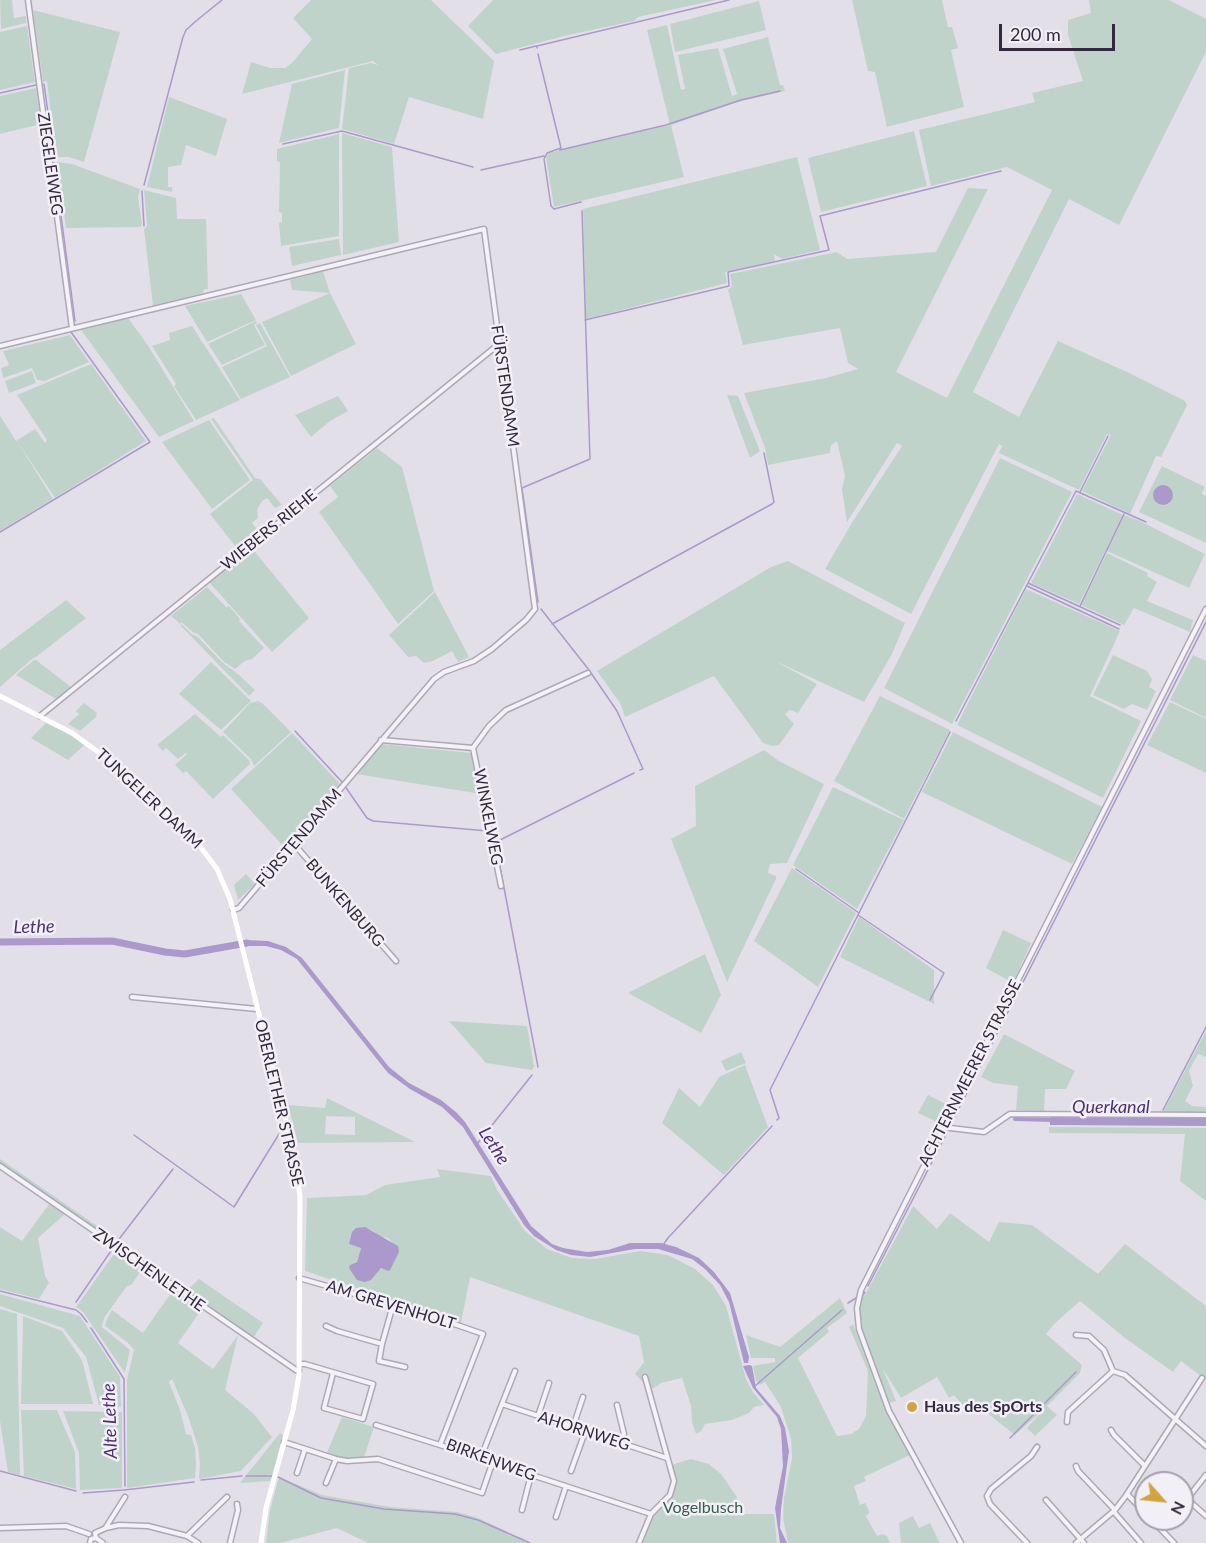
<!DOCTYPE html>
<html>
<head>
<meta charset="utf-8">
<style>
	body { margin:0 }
	#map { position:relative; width:1206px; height:1543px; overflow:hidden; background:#e3dfe9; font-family:Lato,sans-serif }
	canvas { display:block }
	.north { position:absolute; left:1134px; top:1471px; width:60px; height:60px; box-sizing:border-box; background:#f2eff6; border:2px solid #a69fad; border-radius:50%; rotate:117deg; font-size:16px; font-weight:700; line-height:24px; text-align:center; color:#332840 }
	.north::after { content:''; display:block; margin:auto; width:21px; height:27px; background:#d1a441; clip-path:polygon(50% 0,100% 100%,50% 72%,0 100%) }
	.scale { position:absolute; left:999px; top:24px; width:116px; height:27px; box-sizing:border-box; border:3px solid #332840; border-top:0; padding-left:8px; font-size:18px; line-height:21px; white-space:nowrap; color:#332840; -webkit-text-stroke:4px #f2eff6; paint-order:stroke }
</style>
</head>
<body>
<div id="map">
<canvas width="1206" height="1543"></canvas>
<div class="north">N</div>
<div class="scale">200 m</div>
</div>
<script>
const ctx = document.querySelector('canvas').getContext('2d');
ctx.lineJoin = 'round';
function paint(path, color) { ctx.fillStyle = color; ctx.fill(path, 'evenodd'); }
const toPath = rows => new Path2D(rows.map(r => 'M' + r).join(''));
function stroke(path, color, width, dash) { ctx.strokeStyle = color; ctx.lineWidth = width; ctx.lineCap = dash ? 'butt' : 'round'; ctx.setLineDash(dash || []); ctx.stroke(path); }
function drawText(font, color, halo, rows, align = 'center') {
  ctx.font = font + ' Lato,sans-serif'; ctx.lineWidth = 5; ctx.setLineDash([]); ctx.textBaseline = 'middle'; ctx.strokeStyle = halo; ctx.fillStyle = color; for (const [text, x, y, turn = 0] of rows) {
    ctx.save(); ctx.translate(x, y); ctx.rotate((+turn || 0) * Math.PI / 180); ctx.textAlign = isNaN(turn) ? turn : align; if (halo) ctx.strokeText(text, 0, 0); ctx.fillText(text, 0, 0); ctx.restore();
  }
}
paint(toPath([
	[0,0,12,0,14,18,26,16,26,23,1,29],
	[311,0,431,0,494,61,483,119,409,97,394,144,342,129,349,68,371,63,378,65,373,61,242,94,251,62,270,68,285,68,292,63,312,39,293,18],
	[493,0,716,0,638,17,634,21,564,36,496,54,468,26],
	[852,0,942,0,948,27,952,27,958,48,951,50,964,107,887,127,875,72,868,71],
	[1089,0,1169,0,1206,19,1206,52,1119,225,1069,199,973,392,1019,417,1058,341,1127,372,1185,401,1187,405,1161,457,1156,456,1130,514,1082,491,1111,435,1107,434,1079,490,999,453,1002,446,999,444,911,614,825,569,853,521,902,446,897,443,847,522,842,489,845,476,837,441,831,445,830,453,768,465,765,448,744,393,826,378,858,369,848,363,840,328,743,345,728,290,732,286,730,274,837,252,847,259,936,252,968,188,988,189,896,372,947,398,1052,190,1007,167,931,186,919,130,1035,102,1032,93,1083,81,1068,35,1068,20,1091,13],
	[759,1,766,30,675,52,670,24],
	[33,10,120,32,84,162,69,157,56,157,47,81,43,82],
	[667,25,681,90,685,89,678,55,718,48,732,96,737,94,723,49,768,37,780,85,783,85,785,91,738,102,671,125,684,177,554,207,546,157,549,153,670,125,647,30],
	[27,26,35,82,0,90,0,32],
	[345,70,339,128,279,143,292,84],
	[36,88,41,124,0,134,0,96],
	[169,97,227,119,216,156,186,145,181,165,168,167,168,187,172,187,172,192,147,187],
	[914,131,927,186,821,212,808,158],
	[342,133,392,147,399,242,343,255],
	[339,134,339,236,281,246,279,223,282,222,282,213,279,212,280,162,277,161,277,149],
	[797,157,820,250,782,259,774,254,775,261,725,272,727,283,586,319,583,209],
	[57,162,72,164,140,189,138,197,142,224,140,227,66,228],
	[144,190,176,198,177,219,206,219,208,289,203,290,204,293,153,306,144,229,147,226],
	[339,239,341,255,292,266,289,247],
	[323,271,330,293,356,344,291,376,262,322,330,293,292,290,290,280],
	[241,294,256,320,207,342,185,306],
	[128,318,149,347,194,421,159,437,81,330],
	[256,321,257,323,254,325,265,345,222,365,208,344],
	[260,323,290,377,241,399,222,367,267,346,256,325],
	[192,326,240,400,196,420,174,386,176,384,152,346,170,340,169,333],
	[70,335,89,362,45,381,37,380,32,368,3,378,1,368,9,365,3,351],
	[91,364,146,441,55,498,17,441,53,499,0,531,0,416,16,441,35,429,45,443,47,440,17,395],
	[32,371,36,383,9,393,5,381],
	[727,395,738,396,760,451,750,458],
	[338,396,348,411,330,421,311,437,295,415],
	[214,418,255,478,260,479,282,505,275,508,267,498,262,501,257,510,258,518,252,523,260,533,239,551,210,514,253,480,211,419],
	[209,420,250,480,212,509,162,442],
	[377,448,402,467,434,591,398,624,319,512,338,497,330,486],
	[1000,458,1072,492,952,724,884,688],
	[1162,466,1205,487,1202,494,1206,496,1206,543,1139,512],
	[1077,494,1123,515,1079,604,1031,583],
	[1124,515,1140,521,1205,554,1189,588,1107,551],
	[251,547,309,618,272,652,209,582,226,568,227,569,230,568,230,564],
	[1107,553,1148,573,1147,576,1157,582,1147,601,1193,620,1190,632,1134,608,1124,625,1081,605],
	[788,561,905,623,892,654,864,702,775,661,817,684,798,713,790,710,785,714,794,724,779,745,772,746,763,743,714,676,625,717,620,703,597,671,771,567],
	[207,587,226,607,229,606,240,619,239,621,264,648,252,659,245,661,235,669,224,662,198,634,194,633,181,622,180,624,171,616],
	[1026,589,1120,631,1090,696,1141,721,1103,798,957,725],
	[435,592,469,657,458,662,452,651,433,661,424,663,416,656,408,657,389,635],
	[66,600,86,618,36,657,33,658,0,687,0,650],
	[181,624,193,635,197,636,223,663,238,674,255,690,249,696,181,626],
	[1113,655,1147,671,1152,679,1149,687,1156,691,1147,710,1132,704,1124,709,1093,695],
	[1193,655,1206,661,1206,718,1170,700],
	[34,660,36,660,71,687,56,699,16,675],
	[211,662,251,701,221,730,179,694],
	[880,696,950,730,904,819,834,781],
	[258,701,262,703,291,732,254,766,251,759,223,732,250,703],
	[1170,702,1206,719,1206,773,1147,745],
	[84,703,97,713,96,717,80,731,68,724,79,714,76,711],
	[195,714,221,737,223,735,249,760,250,764,213,799,186,771,183,773,175,765,187,754,186,753,178,759,166,748,163,751,157,745],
	[46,723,69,734,84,745,68,760,31,738],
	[953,732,1102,807,1072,864,922,792],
	[292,733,340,784,295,833,297,835,285,848,231,789],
	[381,744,471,753,479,797,475,793,356,774],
	[764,750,779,761,824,784,787,863,770,864,768,873,776,876,776,879,727,982,671,839,696,826,695,786],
	[833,787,904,820,857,909,793,865],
	[792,868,856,913,818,987,754,941],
	[246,874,255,884,238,900,234,885],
	[859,917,934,970,934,1004,840,957],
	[1003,930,1031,943,1013,983,986,968],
	[705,954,721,995,701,1033,628,993],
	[449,1021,527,1026,534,1066,532,1070,486,1063],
	[1206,1031,1206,1057,1198,1054,1189,1071,1193,1086,1185,1101,1192,1106,1206,1107,1206,1113,1163,1112],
	[1004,1034,1075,1071,1066,1089,1045,1089,1044,1111,1016,1110,1018,1086,993,1083,981,1077],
	[741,1052,746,1063,726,1071,721,1061],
	[745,1065,768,1127,724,1175,662,1123,679,1088,700,1107,719,1077],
	[928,1095,946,1104,937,1122,918,1113],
	[327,1098,415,1142,298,1143,288,1105,325,1108],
	[326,1116,355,1117,355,1135,325,1134],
	[1049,1127,1206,1128,1206,1201,1180,1181,1185,1134,1049,1133],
	[0,1159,116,1239,113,1242,0,1164],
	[437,1169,491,1176,497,1190,525,1231,547,1249,572,1258,595,1259,640,1251,668,1255,695,1269,713,1285,726,1306,746,1379,753,1392,764,1405,754,1407,749,1413,732,1420,705,1424,701,1431,696,1434,692,1422,691,1406,682,1378,661,1383,651,1390,635,1374,644,1362,639,1336,470,1277,461,1323,305,1271,307,1198,366,1195,385,1185,440,1177],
	[372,1230,378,1236,388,1238,392,1242,388,1271,382,1268,375,1273,350,1265,357,1262,361,1247,349,1244],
	[50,1203,65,1214,38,1238,45,1276,49,1283,39,1299,0,1289,0,1227,22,1241],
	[913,1206,937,1229,950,1213,989,1242,999,1222,1032,1225,1098,1274,1125,1244,1206,1306,1206,1377,1205,1379,1181,1361,1173,1372,1125,1338,1080,1301,1054,1324,1046,1334,1082,1365,1080,1373,1047,1406,1057,1415,1035,1436,1027,1428,1044,1409,1015,1435,972,1401,965,1408,954,1395,949,1398,937,1377,901,1398,883,1369,896,1401,889,1403,860,1328,859,1308,861,1297,865,1295],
	[116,1251,142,1269,132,1284,126,1287,104,1318,102,1327,130,1350,125,1373,83,1312,76,1307],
	[199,1279,263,1323,253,1338,186,1291],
	[173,1290,202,1309,178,1343,213,1369,238,1335,225,1390,253,1413,272,1437,241,1471,199,1479,200,1464,198,1447,188,1416,172,1379,169,1382,180,1410,186,1434,191,1435,195,1448,196,1464,195,1478,127,1488,127,1380,134,1350,128,1343,105,1326,106,1321,112,1310,143,1333],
	[0,1294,80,1316,120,1377,121,1407,99,1405,86,1357,63,1328,0,1306],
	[840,1298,847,1313,827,1328,829,1332,798,1358,837,1436,851,1434,859,1429,866,1416,868,1371,849,1327,853,1324,888,1412,912,1454,864,1477,866,1481,854,1486,860,1505,865,1503,870,1512,866,1516,877,1536,882,1534,887,1536,890,1543,788,1543,783,1518,784,1498,792,1458,791,1439,781,1407,765,1382,760,1385,756,1381,753,1366,775,1362,775,1358,751,1358,746,1335,780,1347],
	[0,1309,17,1314,20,1475,8,1472,0,1421],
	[23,1316,62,1331,82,1360,93,1404,21,1404],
	[21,1410,57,1410,75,1452,76,1489,24,1476],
	[63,1411,122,1412,122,1488,80,1490,79,1453],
	[342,1417,374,1427,364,1457,348,1459,326,1455],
	[280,1433,283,1435,271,1481,240,1483],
	[691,1459,709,1464,721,1474,737,1497,739,1514,774,1514,777,1543,641,1543,650,1516,671,1496,676,1481,671,1465],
	[279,1477,322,1495,390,1507,457,1512,478,1518,508,1532,508,1535,523,1538,528,1543,368,1543,337,1528,281,1543,266,1543,270,1510],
	[913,1516,919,1528,930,1523,940,1543,901,1543,899,1523]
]), '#c0d3cb');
paint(toPath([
	'1153 495a10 10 0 1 1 20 0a10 10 0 1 1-20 0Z',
	[246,940,268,941,286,947,302,958,389,1067,409,1083,441,1100,457,1113,465,1122,531,1226,552,1244,563,1248,587,1252,608,1250,630,1243,661,1243,676,1247,699,1258,714,1272,730,1293,749,1357,748,1363,744,1363,729,1302,720,1285,705,1269,692,1259,658,1249,635,1249,590,1257,571,1255,556,1250,534,1236,524,1225,463,1127,442,1107,410,1089,388,1073,297,959,281,950,266,946,247,946],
	[1050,1117,1206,1118,1206,1126,1050,1125],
	[365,1227,398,1246,399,1252,390,1270,388,1271,381,1268,371,1280,365,1282,357,1280,349,1268,350,1265,357,1262,361,1248,349,1244,352,1232,356,1228],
	[749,1365,752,1366,756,1388,780,1416,785,1428,789,1451,781,1509,780,1528,787,1543,780,1543,775,1508,783,1466,781,1429,777,1417,753,1388,743,1366]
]), '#aa99ca');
stroke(toPath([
	[537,48,537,46,729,0],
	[520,50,536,46],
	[538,54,561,148,547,153,544,159,551,206,554,209,581,202],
	[44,84,54,157],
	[0,93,36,85],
	[283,144,342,131,473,167],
	[560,150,666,125,741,100,780,91],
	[54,163,75,321],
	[481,170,544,156],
	[144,185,183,37,186,30,196,21,222,0],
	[142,191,144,226],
	[585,320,729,286,728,272,829,250,820,216,1001,171],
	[1080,492,1108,436],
	[0,532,150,442,71,332],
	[1028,583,1120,625],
	[1027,586,1119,629],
	[538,602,522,488,590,459,582,211],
	[1080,606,1124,514],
	[541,609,589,670],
	[552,624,772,504,774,502,764,453],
	[591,673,617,711,643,769,640,770],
	[956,721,1076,491,1146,522],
	[295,731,342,782,367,818,373,821,488,831],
	[494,832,495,834],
	[497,850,496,842,634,773],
	[498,856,538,1067],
	[796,869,859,913],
	[858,915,944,973,930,1000],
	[1163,1110,1206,1027],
	[777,1120,779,1118,770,1090,950,732],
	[950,1126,1206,622],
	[134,1135,234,1207,279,1134],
	[477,1144,532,1075],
	[116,1243,173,1169],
	[663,1245,668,1238,772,1126],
	[868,1286,947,1133],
	[0,1291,76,1310,81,1314,87,1322],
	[863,1295,865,1292],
	[76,1302,113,1248],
	[848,1303,856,1298],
	[91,1328,124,1379,125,1486],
	[755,1386,842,1310],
	[1010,1438,1076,1372],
	[0,1471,76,1491],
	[246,1476,272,1476],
	[278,1477,321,1498,384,1509,455,1514,478,1520,530,1543],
	[201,1480,242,1476],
	[83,1493,124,1490,194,1482]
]), '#aa99ca', 1.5);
stroke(toPath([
	[1015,1119,1053,1120]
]), '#aa99ca', 4);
stroke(toPath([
	[0,942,112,941,165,952,185,954,247,943]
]), '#aa99ca', 7);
const street = toPath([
	[28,0,72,328],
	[0,346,484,229,535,609,526,620,492,649,474,661,444,672,434,679,239,908,233,910],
	[40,716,499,344],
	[381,740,473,748,489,726,506,710,588,673],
	[473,748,501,886],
	[294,844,396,961],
	[132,997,257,1009],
	[942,1127,984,1132,1010,1114,1206,1115],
	[0,1166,296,1370,299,1370],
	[299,1278,431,1316,483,1334,440,1445,651,1514],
	[393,1305,382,1344,379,1361,405,1367],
	[326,1326,337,1331,382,1344],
	[1076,1335,1089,1336,1104,1350,1113,1371],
	[300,1364,305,1364,373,1384,363,1419,324,1408,333,1373],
	[502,1404,667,1458],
	[617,1405,624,1434,621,1443],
	[538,1416,549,1383],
	[1067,1422,1068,1412,1113,1371,1125,1375,1206,1446],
	[376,1425,440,1445],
	[573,1427,583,1397],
	[1111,1430,1114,1435,1145,1466],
	[284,1442,336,1459,347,1461,378,1459,482,1493,493,1461],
	[481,1457,515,1371],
	[1076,1466,1078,1471,1115,1510],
	[571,1471,585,1432],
	[297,1473,305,1449],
	[1206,1475,1187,1499,1206,1516],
	[326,1483,336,1459],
	[1127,1494,1146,1514],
	[1046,1500,1084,1543],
	[522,1510,531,1475],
	[1114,1512,1141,1543],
	[556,1517,566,1486],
	[1151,1519,1174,1543],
	[106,1527,125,1497],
	[0,1528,66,1526,89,1534],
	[187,1536,198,1543],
	[96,1538,103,1543],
	[90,1543,91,1539,96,1538,95,1533,106,1528,119,1525,148,1526,187,1536,227,1497],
	[230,1543,238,1510,237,1504],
	[639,1543,651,1514,670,1495,674,1481,645,1377],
	[961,1543,889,1411,859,1329,857,1308,861,1290,1206,609],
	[1027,1543,990,1504,987,1496,991,1489,1031,1456,1037,1447],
	[1076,1543,1115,1510,1125,1497,1202,1378]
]);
stroke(street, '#aea8b6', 7);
stroke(street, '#f4f2f7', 4);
stroke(toPath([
	[0,696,72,733,112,762,199,845,217,869,230,899,290,1137,300,1195,299,1375,293,1410,266,1508,261,1543]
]), '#fff', 5);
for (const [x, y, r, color] of [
	[912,1407,6,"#d1a441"]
]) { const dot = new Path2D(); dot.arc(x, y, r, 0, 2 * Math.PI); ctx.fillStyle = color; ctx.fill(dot); stroke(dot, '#f2eff6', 2); }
drawText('16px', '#332840', '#f2eff6', [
	["ZIEGELEIWEG",50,164,82],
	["FÜRSTENDAMM",505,386,82],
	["WIEBERS RIEHE",269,530,-39],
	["TUNGELER DAMM",149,799,43],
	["WINKELWEG",488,817,79],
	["FÜRSTENDAMM",299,838,-50],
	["BUNKENBURG",345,903,49],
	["ACHTERNMEERER STRASSE",970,1073,-63],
	["OBERLETHER STRASSE",279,1103,77],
	["ZWISCHENLETHE",149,1270,35],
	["AM GREVENHOLT",391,1305,17],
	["AHORNWEG",584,1431,18],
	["BIRKENWEG",491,1460,20]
]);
drawText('bold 16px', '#332840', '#f2eff6', [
	["Haus des SpOrts",924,1407]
], 'left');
drawText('16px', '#355c4e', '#f2eff6', [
	["Vogelbusch",703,1508]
]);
drawText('italic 18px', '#4c3175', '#f2eff6', [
	["Lethe",34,927,-1],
	["Querkanal",1111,1107],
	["Lethe",494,1146,57],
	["Alte Lethe",110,1421,-92]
]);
</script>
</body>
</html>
